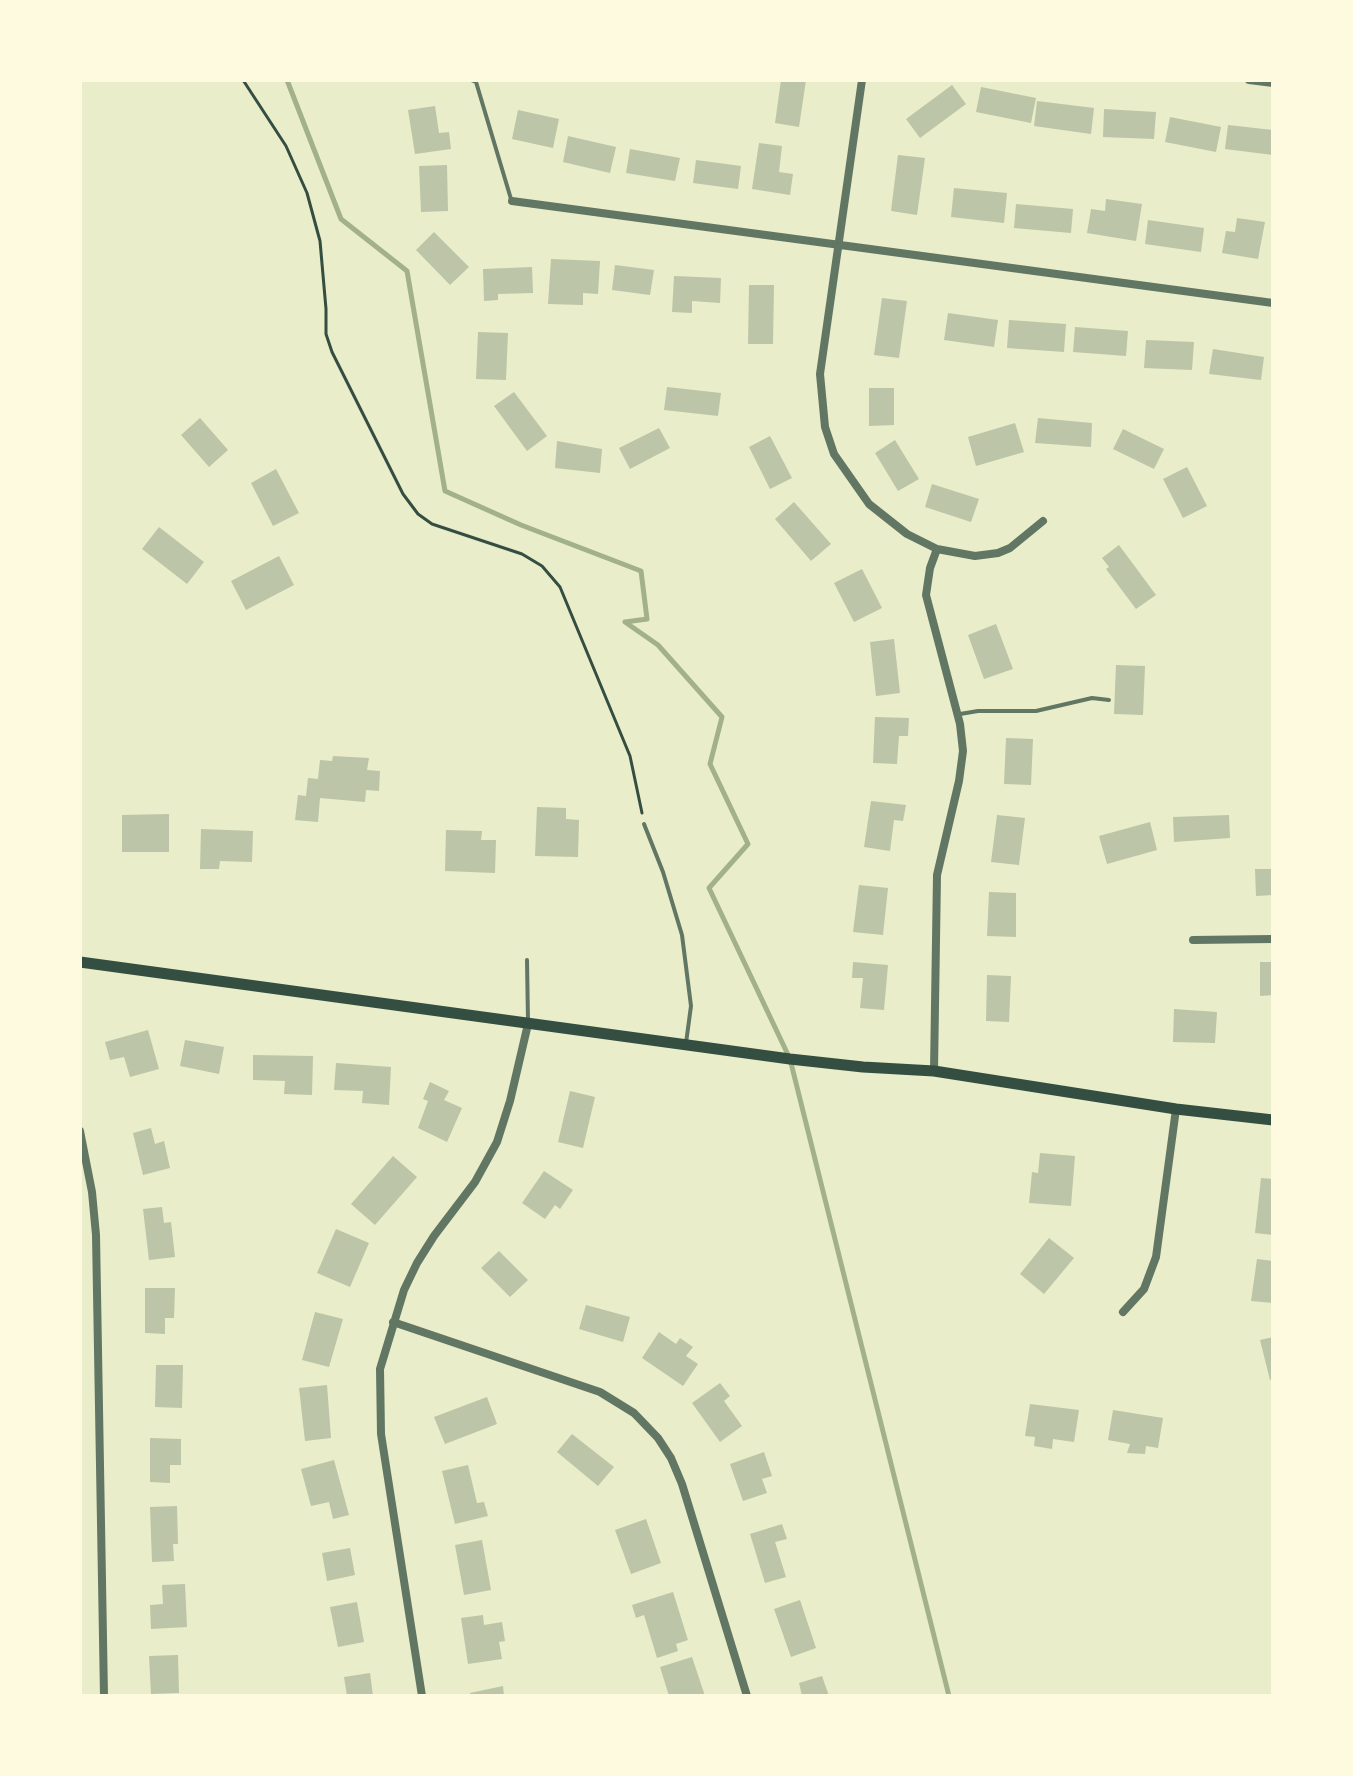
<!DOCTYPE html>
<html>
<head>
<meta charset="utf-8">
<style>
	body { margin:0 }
	#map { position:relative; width:1353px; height:1776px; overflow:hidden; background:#e9edc9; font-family:Barlow,sans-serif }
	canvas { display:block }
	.frame { position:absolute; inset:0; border:82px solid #fefae0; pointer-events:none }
</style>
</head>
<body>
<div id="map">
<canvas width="1353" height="1776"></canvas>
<div class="frame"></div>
</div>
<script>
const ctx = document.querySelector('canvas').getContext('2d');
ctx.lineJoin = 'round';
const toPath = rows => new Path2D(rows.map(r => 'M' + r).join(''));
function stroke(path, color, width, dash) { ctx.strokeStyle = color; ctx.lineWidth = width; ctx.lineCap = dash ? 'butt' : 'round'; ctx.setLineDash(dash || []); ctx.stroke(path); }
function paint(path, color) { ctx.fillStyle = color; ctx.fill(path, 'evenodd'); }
stroke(toPath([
	[287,80,341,219,407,271,445,491,521,525,641,571,647,619,625,622,658,645,722,717,710,764,748,844,709,888,790,1059,949,1696]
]), '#a3b18a', 5);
paint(toPath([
	[781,80,806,80,799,127,775,123],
	[952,85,966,104,920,138,906,119],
	[981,87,1036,98,1031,123,976,112],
	[1037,101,1094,108,1091,134,1034,126],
	[435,106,439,133,449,132,451,149,415,154,408,110],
	[1104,109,1156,112,1154,139,1103,137],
	[518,110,559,119,553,148,512,139],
	[1170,117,1221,127,1216,152,1165,142],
	[1228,125,1273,130,1273,155,1225,149],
	[568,136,616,147,610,173,563,162],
	[759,143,782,146,779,172,793,174,790,195,752,189],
	[630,149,680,158,675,181,626,173],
	[898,155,925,158,917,215,891,211],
	[696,160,741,166,738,189,693,183],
	[447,165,448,211,421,212,419,166],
	[954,188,1007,193,1004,223,951,217],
	[1106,199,1142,204,1136,241,1087,233,1091,209,1105,211],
	[1016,204,1073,209,1071,233,1014,228],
	[1237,218,1265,222,1258,259,1222,253,1226,231,1235,232],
	[1148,220,1204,228,1201,252,1145,244],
	[434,232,469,267,450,285,416,250],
	[551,259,600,261,598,294,583,293,583,305,548,304],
	[615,265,654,270,650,295,612,290],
	[532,267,533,293,498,294,498,300,484,301,483,269],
	[674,276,721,278,720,303,692,301,692,313,672,312],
	[749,285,774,285,773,344,748,344],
	[882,298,907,301,899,358,874,355],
	[948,313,998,320,994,347,944,340],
	[1009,320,1066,324,1064,352,1007,348],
	[1075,327,1128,331,1126,356,1073,352],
	[478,332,508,333,506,380,476,379],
	[1146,340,1194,342,1192,370,1144,368],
	[1213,349,1264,357,1261,380,1209,374],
	[667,387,721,393,718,416,664,410],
	[869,388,894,388,894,425,869,426],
	[514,392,547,436,527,451,494,406],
	[200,418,228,450,209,467,181,435],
	[1038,418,1092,423,1091,447,1035,443],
	[1015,423,1024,452,976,466,968,437],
	[659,428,670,448,630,469,619,448],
	[1123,429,1164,449,1154,469,1113,449],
	[770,436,792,478,770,489,749,447],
	[895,440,919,479,898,491,875,453],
	[557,441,602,449,600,473,555,468],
	[1187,467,1207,506,1183,518,1163,479],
	[276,469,299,513,273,526,251,483],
	[932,484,979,499,971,522,925,507],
	[794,502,831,544,811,561,775,519],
	[159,527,204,562,187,584,142,549],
	[1119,545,1156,595,1136,609,1106,569,1109,567,1102,558],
	[279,556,294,585,246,610,231,581],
	[862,569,882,608,854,622,834,583],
	[996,624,1013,669,984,679,968,635],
	[894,639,900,693,876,696,870,642],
	[1116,665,1145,666,1143,715,1114,714],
	[875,717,909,718,908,736,899,736,897,764,873,763],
	[1006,738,1033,739,1031,785,1004,784],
	[333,756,369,758,367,770,380,771,379,791,366,790,365,802,320,798,318,822,295,820,298,795,306,796,308,778,318,779,320,760,332,761],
	[871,801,906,805,903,821,894,820,890,851,864,847],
	[537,807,566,808,566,819,579,820,578,857,535,856],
	[169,814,169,852,122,852,122,815],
	[997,815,1025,818,1019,865,991,862],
	[1229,815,1230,838,1174,842,1173,817],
	[1150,822,1157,850,1107,864,1099,836],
	[201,829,253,831,252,862,220,861,219,869,200,869],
	[446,830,482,831,481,840,496,840,495,873,445,871],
	[1255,869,1273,869,1273,895,1256,896],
	[859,885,888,888,883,935,853,932],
	[989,892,1016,893,1016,937,987,936],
	[853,962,888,965,884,1010,860,1008,863,978,852,978],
	[1260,962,1273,962,1273,995,1260,996],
	[987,975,1011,976,1009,1022,986,1021],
	[1174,1009,1217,1012,1215,1043,1173,1042],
	[148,1030,159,1069,130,1077,124,1057,110,1060,105,1042],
	[185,1040,224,1047,219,1074,180,1066],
	[253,1055,313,1056,312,1095,284,1094,285,1081,253,1080],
	[336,1063,391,1067,389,1105,362,1103,363,1091,334,1090],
	[430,1082,449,1091,444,1100,462,1108,447,1142,418,1128,428,1101,423,1099],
	[570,1091,595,1097,583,1148,558,1142],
	[151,1128,155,1144,164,1141,170,1168,143,1175,133,1133],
	[1040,1153,1075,1156,1071,1206,1029,1203,1032,1172,1038,1173],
	[393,1156,417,1177,375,1225,351,1204],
	[544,1171,573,1190,560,1209,555,1205,545,1219,522,1203],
	[1261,1178,1273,1179,1273,1235,1255,1233],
	[162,1207,164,1223,171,1222,175,1257,149,1260,143,1209],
	[336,1229,369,1243,350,1287,317,1273],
	[1049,1238,1074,1258,1044,1294,1020,1274],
	[499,1251,528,1280,510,1297,481,1268],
	[1257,1259,1273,1261,1273,1303,1251,1301],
	[145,1288,175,1288,174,1318,165,1318,165,1334,145,1333],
	[586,1305,630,1317,623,1342,579,1329],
	[315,1312,343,1319,329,1367,302,1360],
	[659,1332,676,1344,680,1338,693,1347,686,1356,698,1364,683,1386,642,1358],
	[1273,1337,1273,1379,1270,1380,1260,1340],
	[156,1365,183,1365,182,1408,155,1407],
	[720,1383,730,1396,724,1401,742,1426,720,1442,692,1403],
	[327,1385,331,1438,305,1441,299,1388],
	[487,1397,497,1424,445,1444,434,1417],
	[1030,1404,1079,1410,1074,1442,1053,1439,1052,1449,1034,1446,1035,1437,1025,1436],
	[1113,1410,1163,1418,1158,1448,1146,1446,1145,1454,1127,1453,1130,1444,1108,1440],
	[572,1434,614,1467,598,1486,557,1452],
	[150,1438,181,1439,181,1465,170,1465,170,1483,150,1482],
	[764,1452,772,1476,762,1479,767,1493,743,1501,730,1464],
	[334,1460,349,1515,333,1519,329,1502,311,1506,301,1469],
	[468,1465,477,1503,484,1502,488,1516,455,1524,442,1471],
	[177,1506,178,1544,173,1544,174,1561,152,1562,150,1507],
	[646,1519,661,1563,631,1574,615,1530],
	[782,1524,787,1539,775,1542,786,1577,765,1583,750,1534],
	[482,1540,491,1590,464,1595,455,1545],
	[350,1548,355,1575,327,1581,322,1553],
	[185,1584,187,1627,151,1629,150,1605,163,1604,162,1585],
	[673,1592,688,1640,676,1644,678,1651,657,1658,644,1615,636,1618,632,1605],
	[800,1600,816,1648,791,1657,774,1609],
	[357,1602,364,1642,338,1647,330,1607],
	[483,1615,484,1625,502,1622,505,1641,499,1642,502,1659,468,1664,461,1618],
	[178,1655,179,1693,151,1694,149,1656],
	[692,1657,705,1696,669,1696,660,1667],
	[370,1673,373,1696,347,1696,344,1677],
	[822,1676,829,1696,802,1696,799,1683],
	[503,1686,504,1696,471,1696,470,1693]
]), '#bcc5a7');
stroke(toPath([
	[243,80,286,146,307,193,320,241,326,309,326,334,332,352,403,494,418,514,432,524,522,554,542,566,560,587,630,756,642,813]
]), '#344e41', 3);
stroke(toPath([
	[471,80,476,82,511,199],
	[960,714,978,711,1036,711,1092,698,1109,700],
	[644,824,663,872,682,935,691,1006,686,1043],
	[527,960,528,1022]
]), '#617663', 4);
stroke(toPath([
	[862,80,820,374,825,427,834,454,869,504,907,534,937,549,975,556,998,553,1010,548,1043,521],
	[1249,80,1273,83],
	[512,201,1273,303],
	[1193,940,1273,939],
	[934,1071,937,875,959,781,963,751,960,724,926,595,930,568,937,549],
	[80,1131,92,1192,96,1235,104,1696],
	[1123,1312,1144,1289,1156,1257,1176,1109],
	[393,1322,600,1392,634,1413,658,1438,671,1458,682,1484,747,1696],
	[422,1696,381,1434,380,1369,404,1290,417,1263,434,1236,475,1182,497,1142,510,1101,528,1024]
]), '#617663', 8);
stroke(toPath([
	[80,962,790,1059,863,1067,934,1071,1176,1109,1273,1120]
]), '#344e41', 11);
</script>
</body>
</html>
